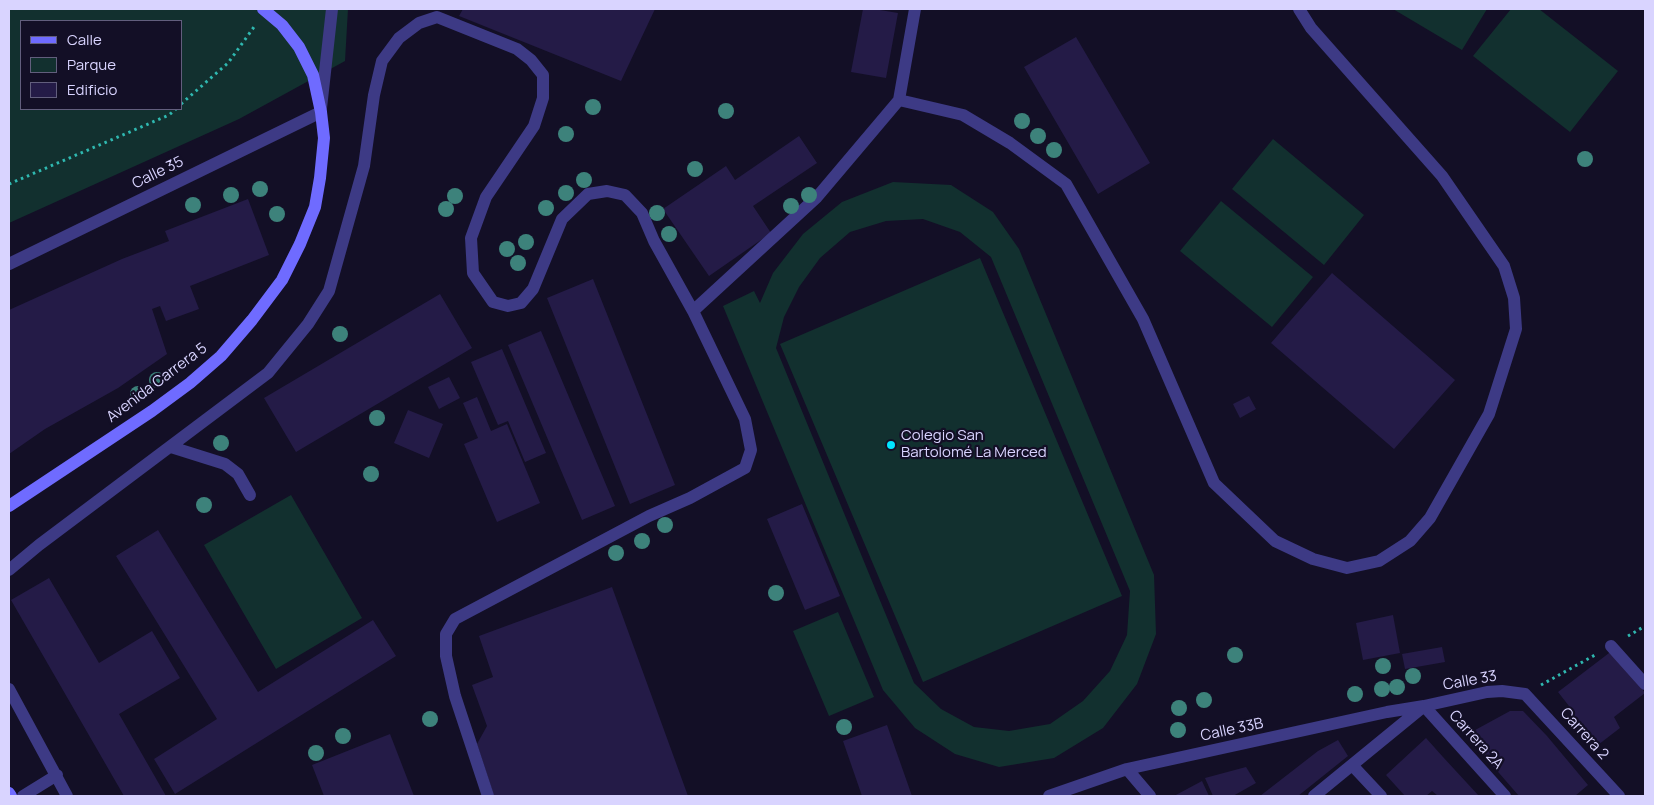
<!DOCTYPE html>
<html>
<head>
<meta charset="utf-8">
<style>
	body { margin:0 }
	#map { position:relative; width:1654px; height:805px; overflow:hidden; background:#130f26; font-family:Manrope,sans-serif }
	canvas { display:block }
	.frame { position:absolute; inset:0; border:10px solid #d9d4ff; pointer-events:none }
	.legend { position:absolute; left:20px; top:20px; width:162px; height:90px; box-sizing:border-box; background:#130f26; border:1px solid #625e7d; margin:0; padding:6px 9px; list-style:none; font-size:15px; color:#d9d4ff }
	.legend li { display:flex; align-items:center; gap:10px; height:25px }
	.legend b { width:25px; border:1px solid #625e7d }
</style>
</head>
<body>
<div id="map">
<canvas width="1654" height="805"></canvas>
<div class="frame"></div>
<ul class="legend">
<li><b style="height:6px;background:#6f6bff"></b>Calle</li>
<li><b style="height:14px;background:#12302f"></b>Parque</li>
<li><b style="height:14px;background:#241b47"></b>Edificio</li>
</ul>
</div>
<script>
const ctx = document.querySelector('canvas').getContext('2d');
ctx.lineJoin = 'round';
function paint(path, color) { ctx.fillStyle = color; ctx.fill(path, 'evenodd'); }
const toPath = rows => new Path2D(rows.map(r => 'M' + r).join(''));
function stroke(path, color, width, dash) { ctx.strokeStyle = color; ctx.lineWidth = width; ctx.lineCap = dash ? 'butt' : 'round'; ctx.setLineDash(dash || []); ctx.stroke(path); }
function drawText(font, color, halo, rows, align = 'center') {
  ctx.font = font + ' Manrope,sans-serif'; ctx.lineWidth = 4.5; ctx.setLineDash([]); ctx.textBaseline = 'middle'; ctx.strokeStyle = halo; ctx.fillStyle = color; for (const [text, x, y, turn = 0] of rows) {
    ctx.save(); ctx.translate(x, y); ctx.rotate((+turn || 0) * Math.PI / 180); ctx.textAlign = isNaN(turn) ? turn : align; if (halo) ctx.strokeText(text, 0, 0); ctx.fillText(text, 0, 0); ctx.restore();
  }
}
paint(toPath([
	[9,9,348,9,345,61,239,119,9,223],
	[21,21,181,21,181,109,21,109],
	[1393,9,1487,9,1462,50],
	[1511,9,1539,9,1618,71,1570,132,1473,56],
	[1273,139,1364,215,1324,265,1232,189],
	[893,182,951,185,993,212,1019,249,1154,575,1156,634,1137,684,1103,728,1054,758,999,767,955,754,915,728,883,690,723,306,754,291,760,303,773,273,803,234,842,202],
	[923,219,960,232,991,257,1130,591,1127,635,1110,671,1083,701,1050,724,1009,731,974,727,941,709,914,683,776,348,784,317,799,287,820,258,850,232,886,221],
	[1221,201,1313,277,1272,327,1180,251],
	[980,258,1122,596,923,682,780,344],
	[291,495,362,618,276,669,204,545],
	[838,612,874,697,829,716,793,631]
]), '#12302f');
paint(toPath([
	[463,9,655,9,621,81,459,16],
	[863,9,874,9,898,13,886,78,851,72],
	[1076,37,1150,163,1098,194,1024,67],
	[799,136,817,163,753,206,771,233,709,276,663,209,726,166,735,180],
	[248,199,269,255,190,286,199,309,166,321,160,306,152,309,167,354,118,388,45,429,9,454,9,310,122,259,169,241,165,231],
	[1332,273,1455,380,1394,449,1271,343],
	[593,279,675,485,630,504,547,298],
	[440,294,472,348,296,452,264,398],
	[541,331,615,506,582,520,508,345],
	[502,349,546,453,525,462,508,421,498,425,471,362],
	[449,377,460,398,439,409,428,387],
	[1249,396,1256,409,1240,418,1233,404],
	[477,397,491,431,507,424,540,503,497,522,464,444,478,438,463,403],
	[408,410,443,424,429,458,394,443],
	[802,504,840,596,805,610,767,519],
	[158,530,258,692,373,620,396,656,175,794,154,759,217,719,116,556],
	[49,578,99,663,152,631,180,678,119,714,166,796,124,796,11,600],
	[612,587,688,796,494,796,477,744,487,726,472,685,493,677,479,636],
	[1393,615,1400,653,1363,660,1356,623],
	[1442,647,1445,662,1405,669,1402,654],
	[1613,650,1645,693,1614,717,1620,728,1594,748,1575,723,1576,722,1566,708,1569,706,1558,692],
	[1510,711,1523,711,1547,736,1588,785,1575,796,1519,796,1466,735],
	[887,725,912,796,862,796,843,741],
	[390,734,414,796,324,796,312,765],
	[1426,738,1443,757,1479,796,1438,796,1432,791,1426,796,1405,796,1386,775],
	[1338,740,1348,756,1298,796,1260,796,1318,751],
	[1246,767,1256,783,1233,796,1213,796,1205,778],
	[1202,781,1209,796,1174,796]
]), '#241b47');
stroke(toPath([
	[181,104,228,63,254,27],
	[9,184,169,115,176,109],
	[1628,636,1645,626],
	[1541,685,1595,655]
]), '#2fb8b0', 3, [2.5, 4]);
stroke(toPath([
	[899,100,915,9],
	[693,311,817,197,899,100,963,115,1010,143,1066,184,1143,319,1214,483,1275,541,1313,559,1347,568,1379,561,1410,541,1430,518,1489,414,1516,329,1514,298,1504,266,1442,176,1311,28,1299,9],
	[171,447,225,464,238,474,250,495],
	[9,570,39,545,268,373,308,324,329,291,364,166,374,95,382,61,399,38,419,23,437,17,517,49,531,60,543,75,543,98,534,126,486,197,471,238,473,273,493,302,508,306,521,303,533,289,562,219,588,194,607,191,625,195,642,213,654,241,693,311,745,419,751,450,745,468,690,498,649,516,455,619,446,634,446,656,455,696,488,796],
	[9,689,67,796],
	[23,796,57,775]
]), '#3d3a85', 12);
stroke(toPath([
	[321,108,332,9],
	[1611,646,1645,684],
	[1424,706,1505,796],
	[1352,765,1381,796],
	[1127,769,1150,796],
	[1049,796,1127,769,1387,712,1424,706,1487,692,1502,691,1525,694,1619,796],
	[1314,796,1424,706]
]), '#3d3a85', 12);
stroke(toPath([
	[9,264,321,112]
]), '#3d3a85', 12);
stroke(toPath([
	[9,506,152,411,190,383,221,356,252,320,282,280,300,244,315,207,320,178,324,138,321,112,313,75,299,47,282,25,263,9],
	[9,793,11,796]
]), '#6f6bff', 12);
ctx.fillStyle = '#3d827b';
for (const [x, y] of [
	[593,107],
	[726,111],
	[1022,121],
	[566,134],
	[1038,136],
	[1054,150],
	[1585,159],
	[695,169],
	[584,180],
	[260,189],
	[566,193],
	[231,195],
	[809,195],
	[455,196],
	[193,205],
	[791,206],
	[546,208],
	[446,209],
	[657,213],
	[277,214],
	[669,234],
	[526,242],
	[507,249],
	[518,263],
	[340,334],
	[157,380],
	[138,394],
	[377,418],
	[221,443],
	[371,474],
	[204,505],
	[665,525],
	[642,541],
	[616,553],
	[776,593],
	[1235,655],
	[1383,666],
	[1413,676],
	[1397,687],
	[1382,689],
	[1355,694],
	[1204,700],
	[1179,708],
	[430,719],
	[844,727],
	[1178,730],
	[343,736],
	[316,753]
]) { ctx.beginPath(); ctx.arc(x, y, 8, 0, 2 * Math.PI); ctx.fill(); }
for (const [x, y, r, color] of [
	[891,445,5,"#00e5ff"]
]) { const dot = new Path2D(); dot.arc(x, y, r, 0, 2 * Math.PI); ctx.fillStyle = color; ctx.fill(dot); stroke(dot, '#130f26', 2); }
drawText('15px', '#d9d4ff', '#130f26', [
	["Calle 35",158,173,-26],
	["Avenida Carrera 5",157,383,-37],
	["Calle 33",1470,681,-10],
	["Calle 33B",1232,730,-12],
	["Carrera 2",1584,734,48],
	["Carrera 2A",1476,740,48]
]);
drawText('15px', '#d9d4ff', '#130f26', [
	["Colegio San",901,436],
	["Bartolomé La Merced",901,453]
], 'left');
</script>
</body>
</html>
